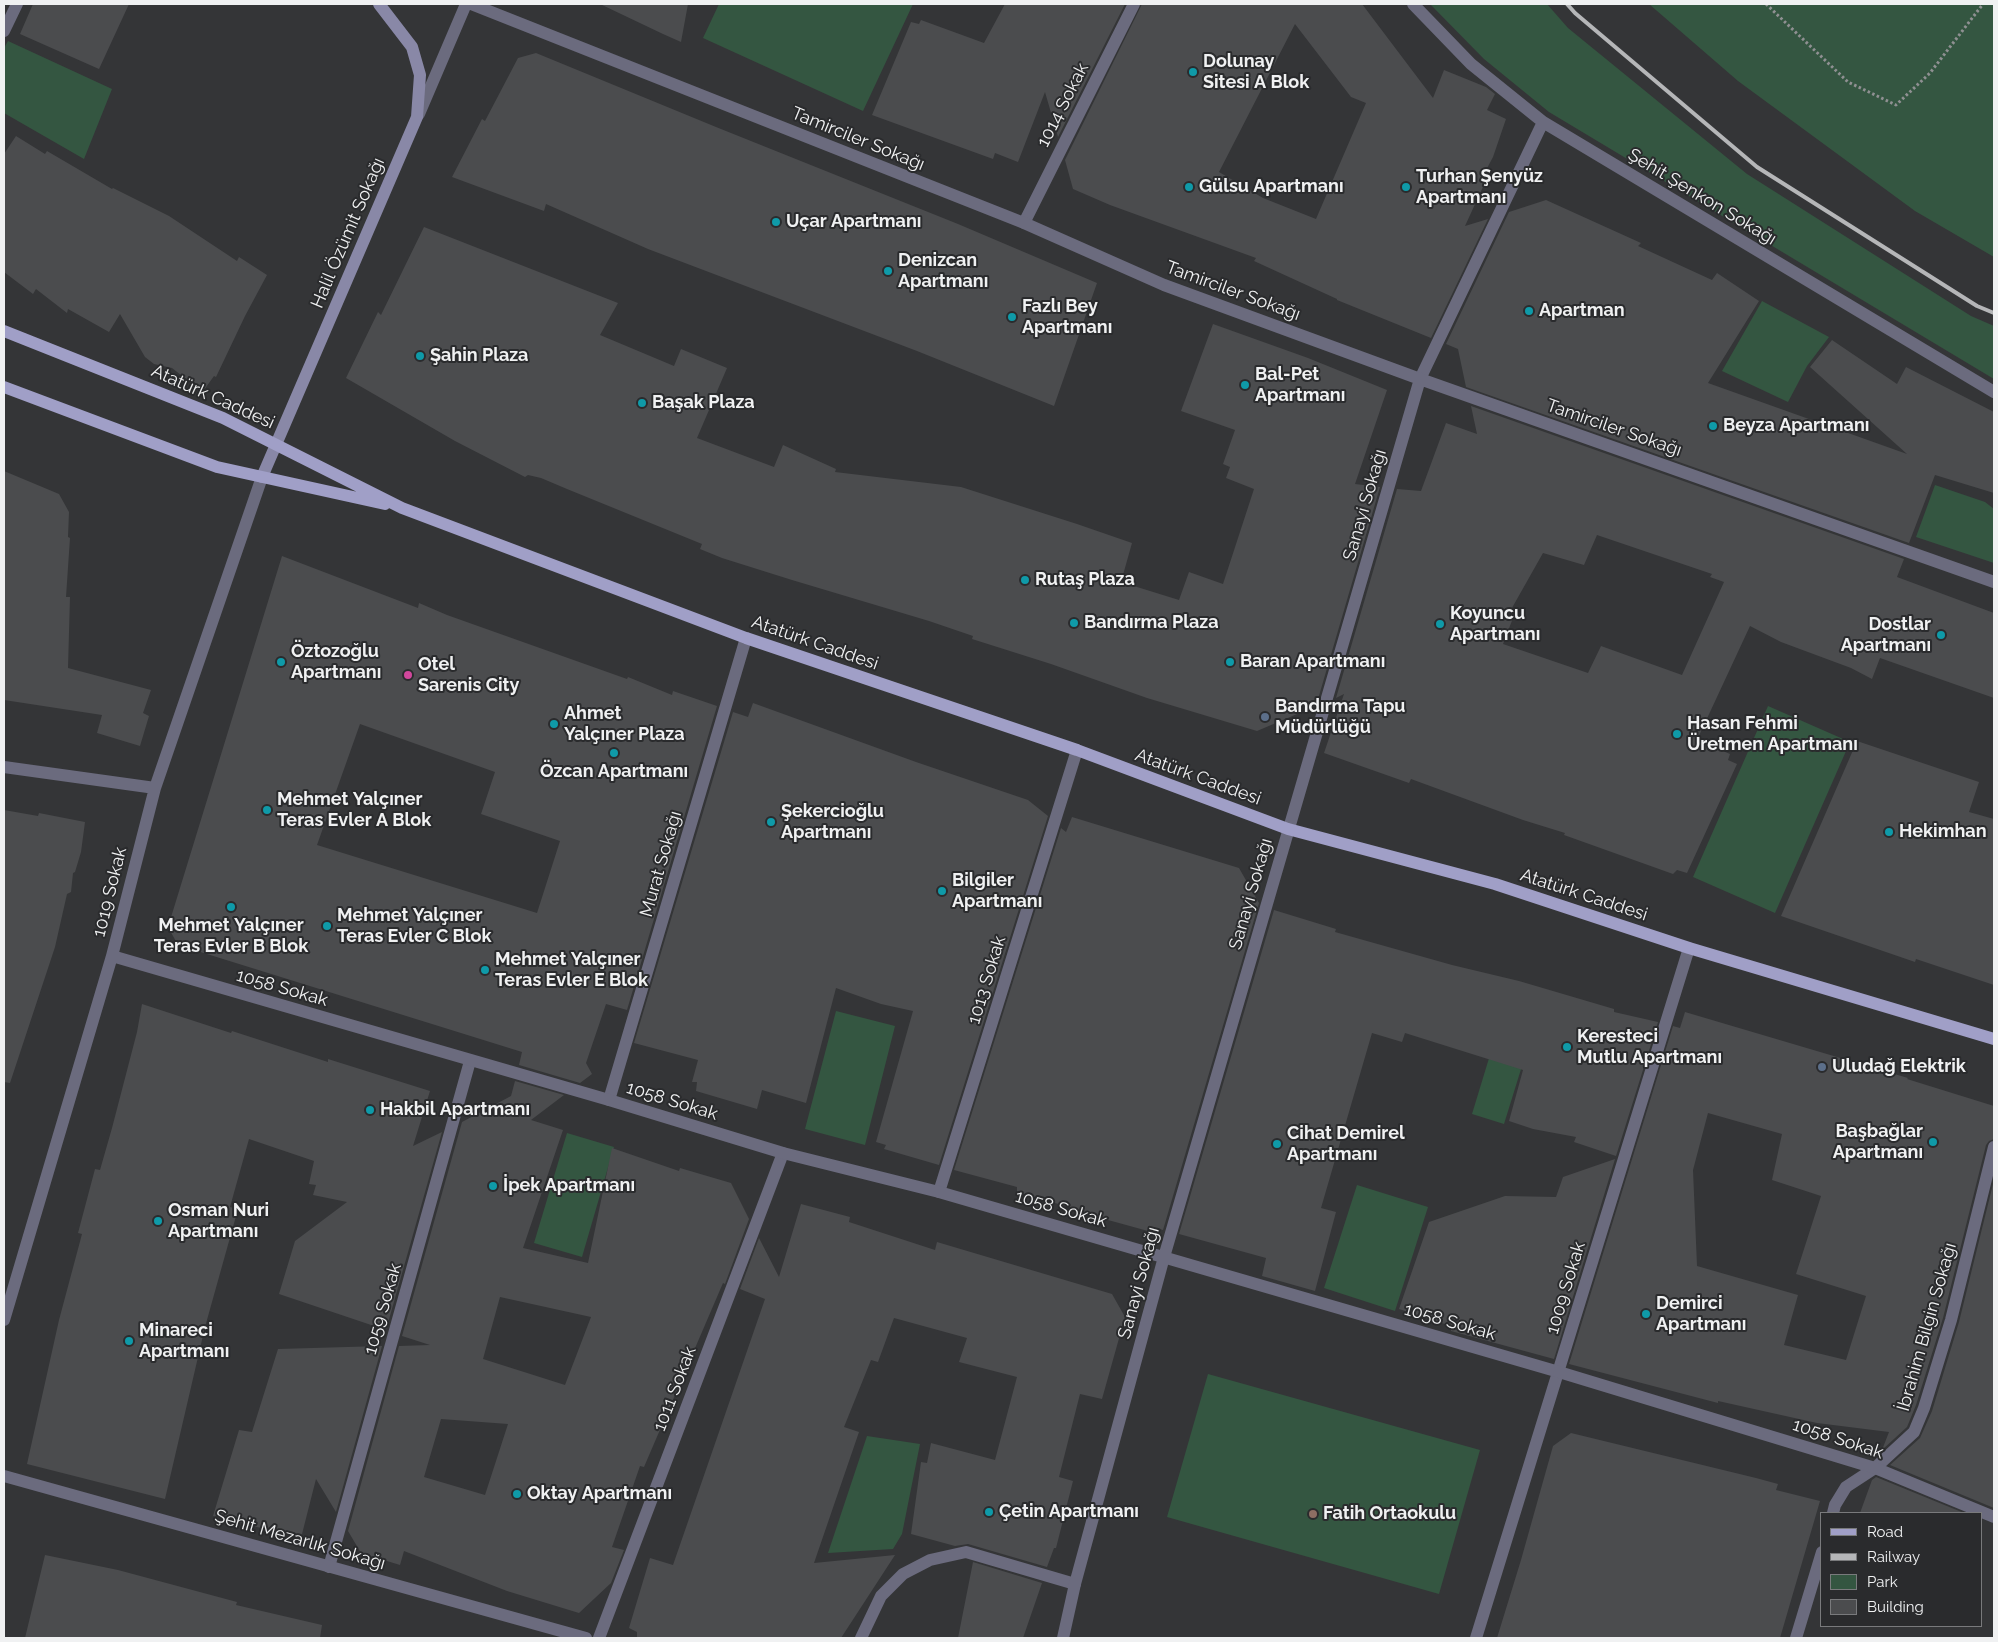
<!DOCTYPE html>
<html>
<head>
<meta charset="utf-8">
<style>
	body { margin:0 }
	#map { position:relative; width:1998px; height:1642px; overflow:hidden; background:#343537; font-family:Raleway,sans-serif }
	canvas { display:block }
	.frame { position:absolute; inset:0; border:5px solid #f0f1f2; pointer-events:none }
	.legend { position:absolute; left:1820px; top:1512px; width:162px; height:115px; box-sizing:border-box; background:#2a2b2d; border:1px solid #797a7c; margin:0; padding:6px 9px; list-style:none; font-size:15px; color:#f0f1f2 }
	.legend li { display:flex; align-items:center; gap:10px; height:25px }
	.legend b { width:25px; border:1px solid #797a7c }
</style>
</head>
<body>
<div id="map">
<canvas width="1998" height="1642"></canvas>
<div class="frame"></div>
<ul class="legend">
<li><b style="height:6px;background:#a09fc7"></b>Road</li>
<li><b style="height:6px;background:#b5b6b8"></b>Railway</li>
<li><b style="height:14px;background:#345641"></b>Park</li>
<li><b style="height:14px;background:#4b4c4e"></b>Building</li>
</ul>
</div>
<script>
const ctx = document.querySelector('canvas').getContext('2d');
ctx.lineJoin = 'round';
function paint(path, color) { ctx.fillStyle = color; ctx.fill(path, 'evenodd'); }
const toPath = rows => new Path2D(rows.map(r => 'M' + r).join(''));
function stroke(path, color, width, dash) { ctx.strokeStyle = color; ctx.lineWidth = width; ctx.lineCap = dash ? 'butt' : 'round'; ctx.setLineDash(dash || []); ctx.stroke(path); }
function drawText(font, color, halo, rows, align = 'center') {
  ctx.font = font + ' Raleway,sans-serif'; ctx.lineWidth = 4; ctx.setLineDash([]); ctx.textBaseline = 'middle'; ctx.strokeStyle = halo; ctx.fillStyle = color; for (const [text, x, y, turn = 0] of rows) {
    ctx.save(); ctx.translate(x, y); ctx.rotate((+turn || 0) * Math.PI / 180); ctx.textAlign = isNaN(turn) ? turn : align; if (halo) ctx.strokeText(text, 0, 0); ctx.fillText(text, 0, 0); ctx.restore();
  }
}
paint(toPath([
	[719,4,913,4,863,111,703,38],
	[1430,4,1547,4,1568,28,1747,174,1971,316,1994,326,1994,379,1549,112,1484,59],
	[1649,4,1994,4,1994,257,1915,211,1738,81],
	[8,41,112,89,84,159,4,113,4,48],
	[1762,301,1829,337,1807,366,1788,402,1722,371],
	[1935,485,1985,502,1994,509,1994,563,1916,537],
	[1768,706,1850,742,1775,913,1693,877],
	[1511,986,1544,995,1504,1124,1472,1114],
	[836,1011,895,1026,865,1145,805,1129],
	[567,1133,614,1147,582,1257,534,1243],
	[1357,1185,1428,1207,1395,1311,1324,1288],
	[1208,1374,1480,1450,1439,1594,1167,1517],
	[867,1436,920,1444,902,1534,893,1549,828,1553]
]), '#345641');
paint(toPath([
	[33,4,129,4,99,69,20,34],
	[600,4,688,4,681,42,663,34],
	[1005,4,1125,4,1058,137,1045,92,1018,162,995,153,993,159,872,115,911,22,919,24,921,20,984,43],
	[1142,4,1362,4,1433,98,1444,70,1486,87,1495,94,1487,110,1506,119,1493,157,1484,174,1488,176,1465,226,1488,219,1431,338,1337,300,1337,299,1254,261,1256,258,1110,205,1073,189,1065,160],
	[1295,24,1351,97,1366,103,1316,219,1263,198,1219,172],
	[536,53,716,127,958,224,1097,283,1054,406,917,351,648,249,546,204,544,211,452,177,482,119,485,121,518,58],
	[16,136,45,154,47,151,112,189,113,188,169,216,237,261,239,257,267,275,245,316,216,377,214,376,204,390,191,383,172,368,154,364,145,357,120,314,109,332,68,309,67,313,36,289,33,294,4,272,4,154],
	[1546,200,1641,243,1638,246,1712,280,1717,273,1759,301,1708,383,1907,454,1810,367,1832,340,1897,384,1906,367,1994,412,1994,493,1935,475,1909,543,1466,387,1458,349,1446,344,1509,212],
	[424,227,618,303,600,335,674,366,681,349,727,368,697,438,774,467,783,445,836,469,835,472,961,487,1077,524,1132,543,1121,582,1179,600,1189,572,1223,584,1254,489,1226,478,1230,467,1223,464,1235,430,1181,411,1213,324,1308,358,1387,390,1355,484,1380,487,1316,706,1257,731,1147,698,1051,664,972,639,973,636,929,621,792,580,722,558,700,549,702,544,567,489,541,478,528,475,525,477,455,441,346,378,378,312,381,315],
	[1471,406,1904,559,1897,577,1994,613,1994,698,1880,658,1872,679,1851,668,1781,642,1750,626,1697,740,1730,754,1728,760,1737,764,1687,873,1677,870,1673,874,1564,835,1565,833,1523,820,1411,779,1409,783,1324,753,1344,694,1336,698,1397,489,1421,491,1446,423,1477,434],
	[1597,535,1712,574,1710,577,1724,582,1682,675,1601,646,1588,673,1503,644,1513,618,1508,615,1543,553,1584,565],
	[4,471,59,494,69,512,68,537,70,538,66,597,70,597,68,668,151,690,143,713,149,716,140,746,97,733,102,715,4,700],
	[282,556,418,608,419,603,447,615,627,679,628,677,672,695,673,691,717,706,627,1010,606,1004,586,1063,592,1074,580,1083,519,1065,522,1052,178,945,168,927],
	[360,724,495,772,481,814,560,841,537,913,317,845],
	[753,703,916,762,1028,800,1048,816,939,1165,884,1149,886,1145,876,1142,913,1011,881,1004,836,988,806,1103,762,1090,757,1109,696,1091,697,1082,692,1082,698,1060,634,1043,733,712,748,717],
	[1857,741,1979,782,1969,812,1994,819,1994,985,1916,959,1915,962,1781,916],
	[4,810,38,816,39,813,85,822,81,852,75,872,73,873,71,892,67,894,55,947,10,1083,4,1082],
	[1072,817,1239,868,1259,903,1163,1230,1149,1226,1148,1231,1079,1212,1079,1210,1017,1192,1017,1187,954,1170,1061,828,1066,832],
	[1274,910,1336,929,1335,932,1452,965,1519,981,1614,1009,1614,1012,1658,1022,1616,1156,1574,1142,1576,1137,1533,1129,1509,1121,1523,1070,1405,1033,1402,1042,1372,1033,1321,1208,1336,1212,1315,1291,1262,1276,1266,1258,1179,1234],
	[142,1004,231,1033,232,1031,328,1062,328,1059,430,1091,413,1146,442,1132,386,1330,279,1294,295,1241,347,1202,313,1195,316,1185,309,1184,314,1161,249,1139,230,1207,238,1209,205,1327,165,1499,27,1464,59,1320,82,1234,78,1233,95,1169,100,1170,112,1128,137,1032],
	[1685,1012,1908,1078,1907,1079,1994,1106,1994,1139,1989,1141,1986,1145,1943,1318,1916,1405,1907,1427,1882,1450,1889,1432,1817,1423,1718,1401,1718,1403,1569,1364,1673,1026,1680,1028],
	[1708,1113,1782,1134,1772,1180,1821,1196,1796,1274,1866,1296,1846,1360,1784,1345,1798,1295,1697,1266,1693,1170],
	[515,1081,564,1095,531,1120,563,1130,523,1248,588,1263,612,1148,679,1171,680,1168,731,1183,749,1219,725,1284,723,1283,644,1467,640,1466,612,1547,624,1550,611,1583,579,1613,507,1591,404,1551,400,1565,361,1553,348,1531,399,1346,430,1345,402,1336,462,1122,511,1096],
	[500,1297,591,1317,565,1385,483,1359],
	[441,1419,508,1424,485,1495,424,1477],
	[1615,1159,1554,1359,1451,1331,1451,1326,1399,1309,1429,1222,1505,1196,1556,1197,1563,1177],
	[1994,1180,1994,1508,1890,1465,1920,1438,1932,1411,1959,1322],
	[801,1204,850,1217,849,1222,935,1250,937,1242,1112,1294,1125,1317,1102,1399,1080,1394,1059,1477,1073,1481,1056,1548,1054,1548,1047,1567,968,1544,955,1546,911,1534,921,1462,927,1463,931,1443,995,1460,1017,1377,959,1362,967,1338,894,1318,878,1362,871,1360,844,1427,859,1432,814,1563,895,1555,841,1638,637,1638,637,1632,629,1628,650,1558,673,1565,765,1299,740,1289,759,1238,779,1277],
	[382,1346,336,1512,316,1479,301,1538,213,1516,239,1430,252,1432,278,1349],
	[1571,1433,1756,1478,1778,1484,1776,1490,1820,1501,1780,1638,1497,1638,1521,1560,1553,1446],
	[1876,1477,1964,1513,1860,1513,1872,1480],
	[45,1555,118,1570,237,1602,236,1605,322,1625,320,1638,25,1638],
	[973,1562,1042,1583,1023,1638,958,1638]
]), '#4b4c4e');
stroke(toPath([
	[1766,4,1848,82,1896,105,1930,73,1983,4]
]), '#8f9092', 3, [2.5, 2.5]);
stroke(toPath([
	[1413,4,1471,64,1543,122,1994,392],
	[4,31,17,4],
	[1024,223,1134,4],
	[1420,379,1543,122],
	[609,1100,746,638],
	[939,1192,1077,750],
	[1833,1513,1835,1505,1846,1487,1875,1468,1914,1432,1924,1408,1951,1320,1994,1147],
	[329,1567,470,1061],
	[599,1638,783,1153],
	[861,1638,881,1596,903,1574,930,1560,966,1552,1075,1584],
	[1476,1638,1689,948],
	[1796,1638,1822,1552]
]), '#6b6b7e', 12);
stroke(toPath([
	[471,4,1024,223,1164,285,1420,379,1994,582],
	[419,114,466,4],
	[4,767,155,788],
	[112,956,609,1100,783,1153,939,1192,1559,1372,1875,1468,1994,1517],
	[4,1320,112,956,155,788,262,477],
	[4,1476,586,1638],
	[1063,1638,1075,1584,1164,1257,1420,379]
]), '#6b6b7e', 12);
stroke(toPath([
	[262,477,417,117,420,75,412,47,379,4]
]), '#8988a7', 12);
stroke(toPath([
	[4,331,223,418,402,508,746,638,1077,750,1288,829,1495,884,1689,948,1994,1039],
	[4,387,217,467,385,504]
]), '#a09fc7', 12);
stroke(toPath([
	[1567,4,1575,13,1757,167,1977,306,1994,313]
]), '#b5b6b8', 4);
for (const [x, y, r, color] of [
	[1193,72,5,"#0f9aa8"],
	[1189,187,5,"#0f9aa8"],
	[1406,187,5,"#0f9aa8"],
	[776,222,5,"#0f9aa8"],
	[888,271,5,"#0f9aa8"],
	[1529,311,5,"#0f9aa8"],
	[1012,317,5,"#0f9aa8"],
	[420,356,5,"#0f9aa8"],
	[1245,385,5,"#0f9aa8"],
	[642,403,5,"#0f9aa8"],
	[1713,426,5,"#0f9aa8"],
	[1025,580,5,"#0f9aa8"],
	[1074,623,5,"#0f9aa8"],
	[1440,624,5,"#0f9aa8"],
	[1941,635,5,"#0f9aa8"],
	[281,662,5,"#0f9aa8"],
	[1230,662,5,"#0f9aa8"],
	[408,675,5,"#d1479c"],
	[1265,717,5,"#5c6f8a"],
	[554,724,5,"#0f9aa8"],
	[1677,734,5,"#0f9aa8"],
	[614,753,5,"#0f9aa8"],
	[267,810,5,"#0f9aa8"],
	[771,822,5,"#0f9aa8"],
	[1889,832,5,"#0f9aa8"],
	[942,891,5,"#0f9aa8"],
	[231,907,5,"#0f9aa8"],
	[327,926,5,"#0f9aa8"],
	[485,970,5,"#0f9aa8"],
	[1567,1047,5,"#0f9aa8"],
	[1822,1067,5,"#5c6f8a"],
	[370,1110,5,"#0f9aa8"],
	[1933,1142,5,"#0f9aa8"],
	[1277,1144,5,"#0f9aa8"],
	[493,1186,5,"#0f9aa8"],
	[158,1221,5,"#0f9aa8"],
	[1646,1314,5,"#0f9aa8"],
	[129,1341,5,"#0f9aa8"],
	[517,1494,5,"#0f9aa8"],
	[989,1512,5,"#0f9aa8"],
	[1313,1514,5,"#8d6e63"]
]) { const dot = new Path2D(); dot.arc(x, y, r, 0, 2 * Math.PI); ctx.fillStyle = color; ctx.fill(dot); stroke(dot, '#2a2b2d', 2); }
drawText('bold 18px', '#f0f1f2', '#2a2b2d', [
	["Dolunay",1203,62],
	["Sitesi A Blok",1203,83],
	["Turhan Şenyüz",1416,177],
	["Apartmanı",1416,198],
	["Gülsu Apartmanı",1199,187],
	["Uçar Apartmanı",786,222],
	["Denizcan",898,261],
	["Apartmanı",898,282],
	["Fazlı Bey",1022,307],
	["Apartmanı",1022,328],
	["Apartman",1539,311],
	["Şahin Plaza",430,356],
	["Bal-Pet",1255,375],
	["Apartmanı",1255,396],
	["Başak Plaza",652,403],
	["Beyza Apartmanı",1723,426],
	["Rutaş Plaza",1035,580],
	["Koyuncu",1450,614],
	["Apartmanı",1450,635],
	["Bandırma Plaza",1084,623],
	["Dostlar",1931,625,"right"],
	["Apartmanı",1931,646,"right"],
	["Öztozoğlu",291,652],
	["Apartmanı",291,673],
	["Baran Apartmanı",1240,662],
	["Otel",418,665],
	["Sarenis City",418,686],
	["Bandırma Tapu",1275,707],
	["Müdürlüğü",1275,728],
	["Ahmet",564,714],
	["Yalçıner Plaza",564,735],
	["Hasan Fehmi",1687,724],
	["Üretmen Apartmanı",1687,745],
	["Özcan Apartmanı",614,772,"center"],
	["Mehmet Yalçıner",277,800],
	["Teras Evler A Blok",277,821],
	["Şekercioğlu",781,812],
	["Apartmanı",781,833],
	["Hekimhan",1899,832],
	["Bilgiler",952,881],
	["Apartmanı",952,902],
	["Mehmet Yalçıner",337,916],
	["Teras Evler C Blok",337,937],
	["Mehmet Yalçıner",231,926,"center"],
	["Teras Evler B Blok",231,947,"center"],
	["Mehmet Yalçıner",495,960],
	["Teras Evler E Blok",495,981],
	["Keresteci",1577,1037],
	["Mutlu Apartmanı",1577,1058],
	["Uludağ Elektrik",1832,1067],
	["Hakbil Apartmanı",380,1110],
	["Başbağlar",1923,1132,"right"],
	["Apartmanı",1923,1153,"right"],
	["Cihat Demirel",1287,1134],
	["Apartmanı",1287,1155],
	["İpek Apartmanı",503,1186],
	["Osman Nuri",168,1211],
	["Apartmanı",168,1232],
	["Demirci",1656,1304],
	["Apartmanı",1656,1325],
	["Minareci",139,1331],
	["Apartmanı",139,1352],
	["Oktay Apartmanı",527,1494],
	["Çetin Apartmanı",999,1512],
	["Fatih Ortaokulu",1323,1514]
], 'left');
drawText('18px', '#f0f1f2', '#2a2b2d', [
	["1014 Sokak",1063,105,-63],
	["Tamirciler Sokağı",858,139,22],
	["Şehit Şenkon Sokağı",1702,197,31],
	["Halil Özümit Sokağı",348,233,-67],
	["Tamirciler Sokağı",1233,291,20],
	["Atatürk Caddesi",213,397,24],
	["Tamirciler Sokağı",1614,428,19],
	["Sanayi Sokağı",1365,505,-74],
	["Atatürk Caddesi",815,643,19],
	["Atatürk Caddesi",1198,777,20],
	["Murat Sokağı",661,864,-74],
	["1019 Sokak",110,892,-76],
	["Sanayi Sokağı",1251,894,-74],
	["Atatürk Caddesi",1584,895,18],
	["1013 Sokak",987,980,-73],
	["1058 Sokak",282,988,16],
	["1058 Sokak",672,1101,17],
	["1058 Sokak",1061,1209,16],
	["Sanayi Sokağı",1139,1283,-75],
	["1009 Sokak",1566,1288,-73],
	["1059 Sokak",383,1309,-74],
	["1058 Sokak",1450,1322,16],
	["İbrahim Bilgin Sokağı",1927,1327,-74],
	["1011 Sokak",675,1389,-69],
	["1058 Sokak",1838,1439,18],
	["Şehit Mezarlık Sokağı",300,1540,16]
]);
</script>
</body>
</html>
